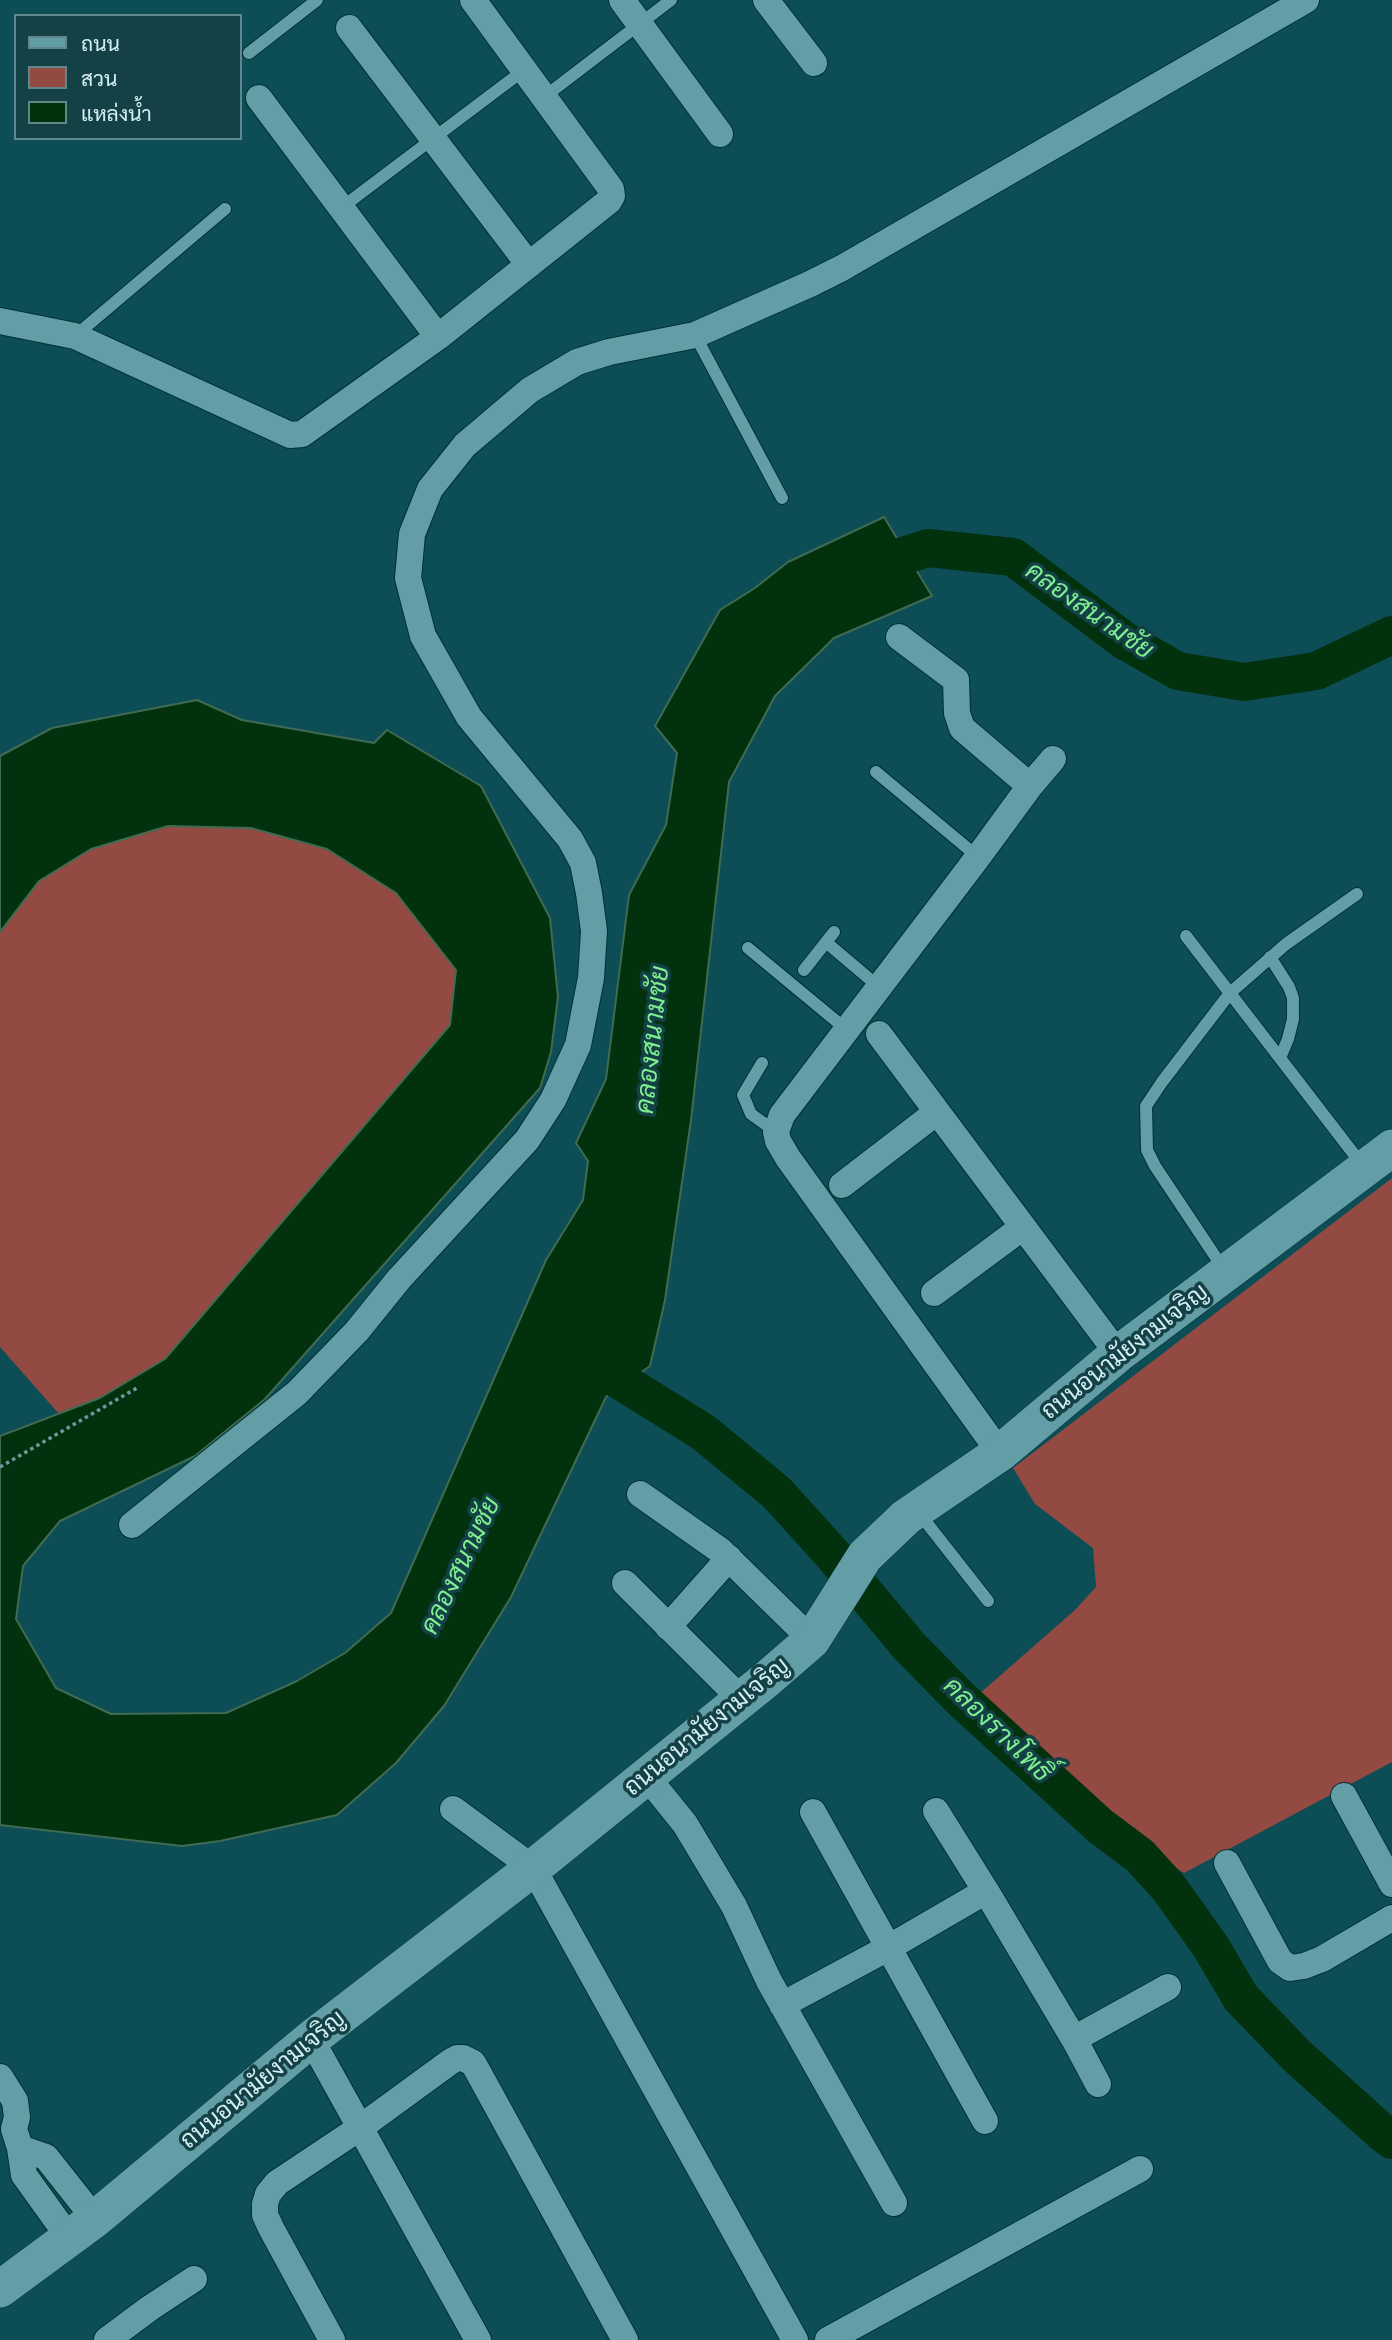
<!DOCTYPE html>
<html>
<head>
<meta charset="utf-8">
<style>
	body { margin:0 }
	#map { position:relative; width:1392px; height:2340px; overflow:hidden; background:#0d4d55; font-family:"Zilla Slab",Sarabun,serif }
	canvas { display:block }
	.legend { position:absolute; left:14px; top:14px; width:228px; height:126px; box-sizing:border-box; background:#144146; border:2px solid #60878b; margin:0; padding:9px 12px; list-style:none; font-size:21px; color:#d2eff3 }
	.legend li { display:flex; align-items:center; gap:14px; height:35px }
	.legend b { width:35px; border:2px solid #60878b }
</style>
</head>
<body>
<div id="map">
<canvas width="1392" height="2340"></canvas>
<ul class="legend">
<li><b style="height:9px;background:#639da5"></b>ถนน</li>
<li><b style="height:19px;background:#934a42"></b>สวน</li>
<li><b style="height:19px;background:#01320d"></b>แหล่งน้ำ</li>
</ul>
</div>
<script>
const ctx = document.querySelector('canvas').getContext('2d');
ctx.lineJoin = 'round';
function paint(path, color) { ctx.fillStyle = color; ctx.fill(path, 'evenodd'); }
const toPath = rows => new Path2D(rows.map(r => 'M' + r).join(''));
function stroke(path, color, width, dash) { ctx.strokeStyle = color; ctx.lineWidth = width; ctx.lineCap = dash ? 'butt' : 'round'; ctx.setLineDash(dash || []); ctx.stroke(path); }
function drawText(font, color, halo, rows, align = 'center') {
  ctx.font = font + ' "Zilla Slab",Sarabun,serif'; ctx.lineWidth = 7; ctx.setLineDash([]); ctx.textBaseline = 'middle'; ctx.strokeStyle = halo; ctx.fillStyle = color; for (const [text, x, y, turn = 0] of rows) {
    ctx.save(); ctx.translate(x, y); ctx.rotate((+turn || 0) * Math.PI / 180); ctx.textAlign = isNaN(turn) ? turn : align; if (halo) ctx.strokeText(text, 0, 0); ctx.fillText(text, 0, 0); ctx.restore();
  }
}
paint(toPath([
	[168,826,251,828,327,849,396,893,456,970,450,1024,165,1359,100,1398,59,1414,0,1347,0,932,39,881,91,849],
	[1392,1178,1392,1762,1184,1873,1134,1842,993,1717,978,1695,1075,1610,1096,1587,1093,1548,1035,1504,1013,1468]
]), '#934a42');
const water = toPath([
	[884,517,932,596,834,638,775,696,729,782,691,1120,665,1300,650,1366,606,1397,511,1597,444,1706,396,1763,337,1815,220,1841,182,1846,0,1825,0,1436,100,1398,165,1359,450,1025,456,970,396,893,327,849,251,828,168,826,91,849,39,881,0,932,0,756,52,728,197,700,242,720,374,743,387,730,481,786,550,918,558,997,551,1052,540,1088,265,1399,195,1456,60,1521,23,1566,16,1619,56,1688,111,1714,226,1713,297,1681,345,1653,391,1613,546,1260,583,1200,588,1161,576,1143,606,1079,629,895,666,825,677,753,655,726,720,610,755,588,788,562,884,517]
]);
paint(water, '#01320d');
stroke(water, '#406b52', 2);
stroke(toPath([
	[859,570,928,548,1013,557,1125,641,1178,671,1244,682,1316,671,1392,635],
	[582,1357,703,1432,777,1493,834,1556,909,1646,961,1699,1100,1826,1140,1856,1169,1888,1211,1947,1241,1998,1297,2056,1384,2134,1392,2140]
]), '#01320d', 38);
const lane = toPath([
	[249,53,317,0],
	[544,97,671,0],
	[341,208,524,70],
	[695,335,782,498],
	[75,336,225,209],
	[876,772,978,857],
	[1186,936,1363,1166],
	[827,943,879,987],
	[748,948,847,1030],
	[1270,957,1289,987,1293,998,1293,1019,1288,1039,1280,1058],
	[804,970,834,932],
	[762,1063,743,1095,751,1114,776,1132],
	[1225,1271,1155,1166,1147,1150,1146,1106,1162,1082,1230,993,1286,944,1357,894],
	[919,1513,988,1601]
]);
const street = toPath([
	[622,0,720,134],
	[766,0,814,63],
	[349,28,529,265],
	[259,98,438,337],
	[0,321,75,336,290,435,302,434,438,337,609,201,612,196,611,189,473,0],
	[899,637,956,680,957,713,962,728,1030,786],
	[879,1034,1118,1354],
	[842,1185,937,1112],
	[934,1293,1023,1227],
	[1000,1453,788,1158,778,1141,776,1132,782,1115,978,857,1030,786,1053,759],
	[640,1494,721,1551,812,1640],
	[132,1525,297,1393,357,1331,399,1279,527,1140,553,1100,578,1045,591,978,594,931,589,893,583,863,570,839,469,717,423,636,408,578,412,534,430,489,465,445,530,390,577,362,609,352,695,335,810,284,842,268,1306,0],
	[625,1583,742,1700],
	[668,1627,729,1558],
	[647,1777,685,1824,734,1906,769,1981,894,2203],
	[1344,1796,1392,1884],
	[453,1809,533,1868,795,2340],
	[936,1811,989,1896,1074,2039,1168,1987],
	[813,1812,985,2121],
	[1227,1863,1280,1961,1290,1968,1304,1966,1322,1959,1392,1918],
	[782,2005,888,1948,986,1891],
	[311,2039,478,2340],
	[1074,2039,1098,2084],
	[0,2077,15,2101,17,2117,14,2129,20,2148],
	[70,2239,24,2175,20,2148,46,2157,95,2219],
	[107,2340,150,2308,194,2279],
	[332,2340,271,2228,265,2215,265,2204,268,2194,277,2183,361,2127,450,2062,457,2058,463,2058,473,2063,477,2070,625,2340],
	[828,2340,1140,2169]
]);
const secondary = toPath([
	[0,2289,95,2219,311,2039,533,1868,767,1679,812,1640,865,1556,906,1517,1000,1453,1118,1354,1392,1148]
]);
stroke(lane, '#003137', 14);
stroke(street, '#003137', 28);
stroke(secondary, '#003137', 38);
stroke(toPath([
	[0,1467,137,1388]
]), '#6a9aa0', 3.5, [3.5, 3.5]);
stroke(lane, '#639da5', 12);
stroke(street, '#639da5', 26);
stroke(secondary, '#639da5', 37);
drawText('24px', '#d2eff3', '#144146', [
	["ถนนอนามัยงามเจริญ",1125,1352,-38],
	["ถนนอนามัยงามเจริญ",707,1727,-39],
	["ถนนอนามัยงามเจริญ",263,2080,-39]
]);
drawText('italic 26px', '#7fee8f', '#144146', [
	["คลองสนามชัย",1089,611,35],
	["คลองสนามชัย",653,1040,-84],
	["คลองสนามชัย",461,1566,-64],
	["คลองรางโพธิ์",997,1730,44]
]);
</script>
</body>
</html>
